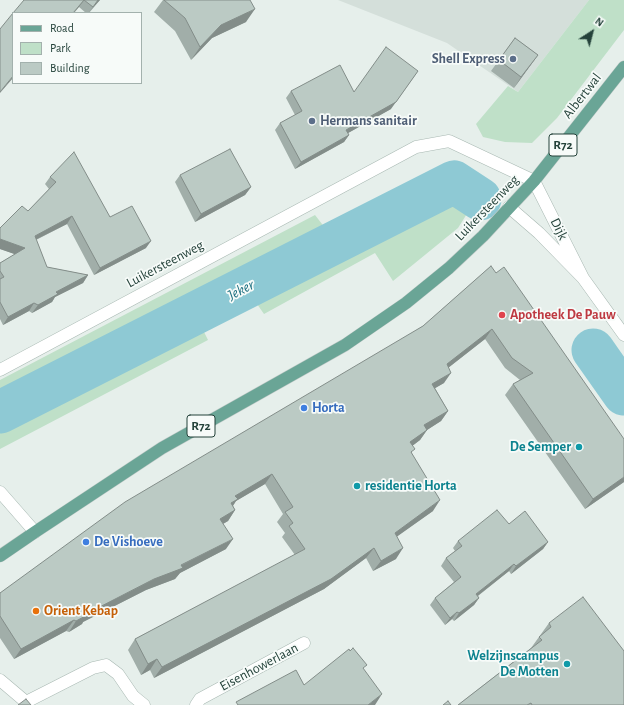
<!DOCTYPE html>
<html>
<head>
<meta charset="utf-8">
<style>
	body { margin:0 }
	#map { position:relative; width:624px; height:705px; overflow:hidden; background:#e6efeb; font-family:"Alegreya Sans",sans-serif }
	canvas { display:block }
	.legend { position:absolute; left:12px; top:12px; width:130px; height:72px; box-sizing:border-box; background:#f7fbf9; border:1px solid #a3b1ad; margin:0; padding:5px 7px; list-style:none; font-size:12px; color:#24423a }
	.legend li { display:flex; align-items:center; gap:8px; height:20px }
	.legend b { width:20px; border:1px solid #a3b1ad }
	.north { position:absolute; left:572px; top:12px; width:40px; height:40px; -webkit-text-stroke:3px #f7fbf9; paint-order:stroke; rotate:36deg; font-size:11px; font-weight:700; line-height:16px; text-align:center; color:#24423a }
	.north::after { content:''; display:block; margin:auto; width:14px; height:18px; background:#24423a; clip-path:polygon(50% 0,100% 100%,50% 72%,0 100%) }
</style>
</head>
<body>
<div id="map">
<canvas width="624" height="705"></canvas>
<ul class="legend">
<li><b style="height:5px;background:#6aa596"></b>Road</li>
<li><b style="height:11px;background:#bfe0c8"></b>Park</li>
<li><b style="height:11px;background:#bbcac4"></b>Building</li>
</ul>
<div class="north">N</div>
</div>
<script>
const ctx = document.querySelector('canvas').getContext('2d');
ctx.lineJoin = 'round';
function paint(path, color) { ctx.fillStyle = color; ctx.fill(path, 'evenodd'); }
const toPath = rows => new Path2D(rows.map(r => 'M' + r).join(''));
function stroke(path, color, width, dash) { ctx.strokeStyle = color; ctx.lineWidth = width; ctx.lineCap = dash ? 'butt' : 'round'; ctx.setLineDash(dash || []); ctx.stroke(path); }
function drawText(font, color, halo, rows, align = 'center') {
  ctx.font = font + ' "Alegreya Sans",sans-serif'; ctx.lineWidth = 3.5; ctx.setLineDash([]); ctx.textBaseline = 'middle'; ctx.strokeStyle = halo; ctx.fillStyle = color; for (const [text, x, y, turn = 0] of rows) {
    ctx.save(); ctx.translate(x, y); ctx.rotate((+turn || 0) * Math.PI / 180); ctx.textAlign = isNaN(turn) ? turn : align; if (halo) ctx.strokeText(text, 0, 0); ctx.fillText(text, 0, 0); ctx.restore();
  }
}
paint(toPath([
	[338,0,589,0,518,92,447,43]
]), '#d4dfda');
paint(toPath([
	[589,0,624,0,624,30,557,118,532,143,505,142,483,137,476,124,508,86,518,92],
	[450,193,464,197,470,209,458,228,393,281,375,253,264,314,250,294],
	[315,215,329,233,0,399,0,380],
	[197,318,208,340,0,449,0,423]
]), '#bfe0c8');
stroke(toPath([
	[593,350,624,394],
	[0,412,454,182,480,199]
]), '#8ec9d4', 43);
const minor = toPath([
	[509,207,539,233,583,278,624,335],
	[0,370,416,147,449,141,534,181,583,278],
	[0,492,35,532],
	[0,680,26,702,93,668,106,665,118,674,133,696,144,705],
	[196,705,200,699,304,643]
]);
const major = toPath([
	[0,556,35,532,162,448,345,345,406,303,449,268,483,236,534,181,624,67]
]);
stroke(minor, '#a8b8b2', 13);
stroke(major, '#c2cac8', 13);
stroke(minor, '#fff', 12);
stroke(major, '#6aa596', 12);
paint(toPath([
	[24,0,100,0,89,13,86,13,79,7],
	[163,0,250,0,246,22,212,38,191,60,175,31,154,12],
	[515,38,538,55,514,88,491,71],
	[291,91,354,92,391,109,348,133,349,135,344,142,295,169,275,130,280,123,295,115,286,98],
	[180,175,251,187,245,195,195,222,175,182],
	[50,177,110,217,146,248,94,275,67,224,36,240,47,267,88,275,83,283,55,297,52,302,32,313,29,311,3,325,0,319,0,263,15,254,0,249,0,228,28,211,49,189,45,184],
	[491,266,624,482,585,509,505,395,513,384,520,380,505,368,485,339,448,368,444,383,435,388,448,411,441,421,427,430,420,440,412,446,412,454,433,511,397,536,396,559,373,571,366,558,324,589,154,678,150,670,141,675,128,650,135,639,295,555,282,537,285,533,277,522,283,514,265,484,236,501,233,506,235,510,228,521,223,524,226,549,180,573,175,579,146,590,83,622,82,624,69,632,66,631,14,659,0,638,0,593,423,326],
	[509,524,548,542,543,549,511,574,509,571,478,596,479,598,474,605,454,621,452,619,445,625,430,605,435,598,454,582,441,566,446,558,455,551,453,548,458,541],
	[549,623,624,705,458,705,531,648]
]), '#a1aea9');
paint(toPath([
	[84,0,79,7,74,13,73,13],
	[98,0,100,0,88,13,93,7],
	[255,9,246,22,212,38,191,60,200,47,221,25],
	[538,55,514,88,521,77],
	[418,71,391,109,341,137,346,130],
	[13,76,13,78,0,93,0,92],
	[349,135,344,142,295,169,301,162],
	[251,187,245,195,195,222,201,214],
	[72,216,67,224,29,243,35,236],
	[0,239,25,248,20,256,0,249],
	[151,241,146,248,94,275,100,268],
	[88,275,83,283,55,297,52,302,32,313,38,305,56,292],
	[34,303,29,311,3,325,8,317],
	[492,329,485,339,439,375,447,364],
	[451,373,444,383,425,394,432,384],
	[448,411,441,421,427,430,420,440,403,453,410,442,424,425],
	[272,474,265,484,236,501,230,510,224,514,235,496],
	[624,477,624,482,585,509,593,499],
	[440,500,433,511,388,543,395,533],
	[235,510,228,521,212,530,220,519],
	[233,539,226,549,180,573,175,579,146,590,83,622,82,624,69,632,76,621,88,613],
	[548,542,543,549,511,574,516,566],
	[374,548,366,558,324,589,154,678,162,667],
	[403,548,396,559,373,571,381,561],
	[514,564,509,571,471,601,476,594],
	[479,598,474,605,454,621,459,613],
	[457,612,452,619,445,625,450,618],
	[74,620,66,631,14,659,21,649],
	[157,659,150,670,141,675,148,664],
	[382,694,375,705,368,705]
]), '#838d89');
const building = toPath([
	[24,0,84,0,73,13,13,13,24,0],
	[84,0,98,0,93,7,84,0],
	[164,0,250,0,255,9,221,25,200,47,185,18,164,0],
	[13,13,13,76,0,92,0,29,13,13],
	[515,38,538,55,521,77,499,60,515,38],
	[386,47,418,71,396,102,346,130,349,135,301,162,280,123,302,111,291,91,340,65,354,92,386,47],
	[230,149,251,187,201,214,180,175,230,149],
	[74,152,110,217,132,206,151,241,100,268,72,216,35,236,47,267,88,275,56,292,58,294,38,305,34,303,8,317,0,302,0,279,4,277,0,271,0,263,25,248,0,239,0,228,22,206,28,211,56,182,50,177,74,152],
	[491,266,496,273,504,267,624,439,624,477,593,499,513,384,533,373,512,358,492,329,447,364,451,373,432,384,448,411,424,425,427,430,410,442,415,449,411,452,440,500,395,533,403,548,381,561,374,548,331,579,162,667,157,659,148,664,135,639,305,549,289,526,293,523,285,512,293,507,272,474,235,496,238,499,231,503,235,510,220,519,233,539,181,565,183,568,154,579,88,613,89,614,76,621,74,620,21,649,0,616,0,593,125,502,423,326,491,266],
	[497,510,509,524,525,511,548,542,516,566,514,564,476,594,479,598,459,613,457,612,450,618,435,598,461,577,446,558,462,546,458,541,497,510],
	[583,597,624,651,624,705,532,705,531,703,527,705,458,705,542,640,539,637,551,627,549,623,583,597],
	[353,648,367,665,363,668,382,694,368,705,238,705,236,702,296,670,304,685,349,649,350,651,353,648],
	[26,699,31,705,18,705,26,699],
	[448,701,451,705,443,705,448,701]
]);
paint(building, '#bbcac4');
stroke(building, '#838d89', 1);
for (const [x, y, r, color] of [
	[513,59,4,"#5c6f8a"],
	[312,121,4,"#5c6f8a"],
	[502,315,4,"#e0444e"],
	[304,408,4,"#3f7fe0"],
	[579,447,4,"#0f9aa8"],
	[357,486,4,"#0f9aa8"],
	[86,542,4,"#3f7fe0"],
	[36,611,4,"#e8710a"],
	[567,664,4,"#0f9aa8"]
]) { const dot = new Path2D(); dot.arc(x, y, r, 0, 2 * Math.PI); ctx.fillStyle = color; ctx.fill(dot); stroke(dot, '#f7fbf9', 1.5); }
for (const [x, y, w] of [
	[563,145,28],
	[201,426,28]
]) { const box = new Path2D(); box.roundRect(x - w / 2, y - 11, w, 22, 3); ctx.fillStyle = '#f7fbf9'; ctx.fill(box); stroke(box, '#24423a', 1); }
drawText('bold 13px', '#24423a', null, [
	["R72",563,145],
	["R72",201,426]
]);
drawText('bold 14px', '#4e5e75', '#f7fbf9', [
	["Shell Express",505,59],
	["Hermans sanitair",320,121,"left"]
], 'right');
drawText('14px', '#24423a', '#f7fbf9', [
	["Albertwal",582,96,-52],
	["Luikersteenweg",487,208,-46],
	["Dijk",559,229,64],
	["Luikersteenweg",165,264,-28],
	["Eisenhowerlaan",259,667,-28]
]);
drawText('bold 14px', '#be3a42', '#f7fbf9', [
	["Apotheek De Pauw",510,315]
], 'left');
drawText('bold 14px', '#366cbe', '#f7fbf9', [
	["Horta",312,408],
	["De Vishoeve",94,542]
], 'left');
drawText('bold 14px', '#0d838f', '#f7fbf9', [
	["De Semper",571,447],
	["residentie Horta",365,486,"left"],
	["Welzijnscampus",559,656],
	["De Motten",559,672]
], 'right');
drawText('bold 14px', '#c56008', '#f7fbf9', [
	["Orient Kebap",44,611]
], 'left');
drawText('italic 15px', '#1c6f80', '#f7fbf9', [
	["Jeker",241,290,-27]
]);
</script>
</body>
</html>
